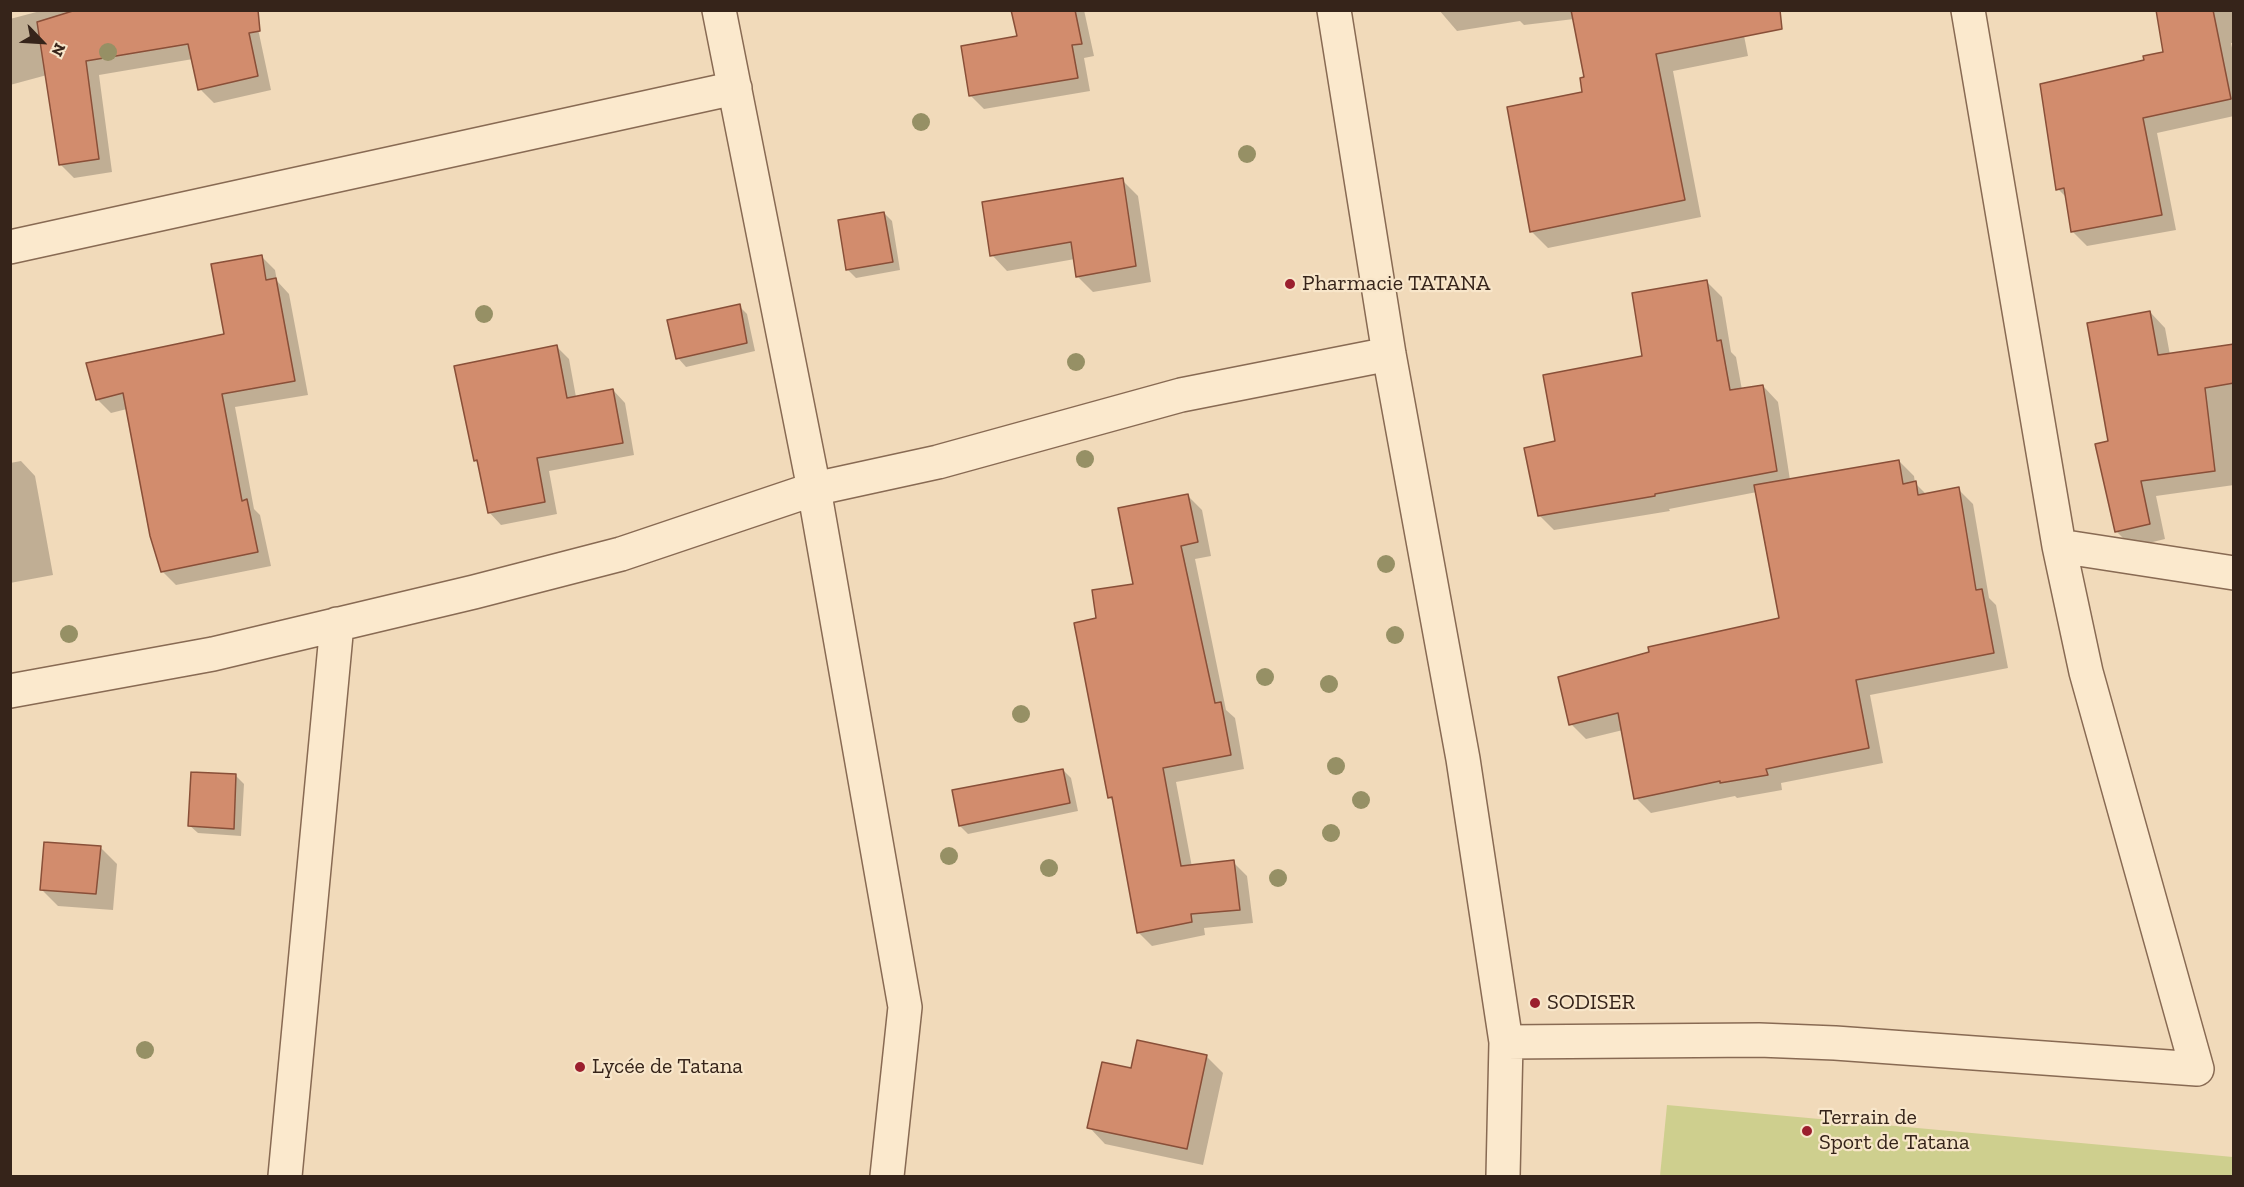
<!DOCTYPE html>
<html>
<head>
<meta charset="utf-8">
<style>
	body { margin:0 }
	#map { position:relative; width:2244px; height:1187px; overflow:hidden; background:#f1daba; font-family:"Zilla Slab",serif }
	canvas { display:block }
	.frame { position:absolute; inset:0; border:12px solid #36241a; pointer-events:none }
	.north { position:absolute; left:12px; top:12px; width:60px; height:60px; -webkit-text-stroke:4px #f8e6ca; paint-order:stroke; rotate:115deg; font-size:16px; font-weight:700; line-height:24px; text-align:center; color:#36241a }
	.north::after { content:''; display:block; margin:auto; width:21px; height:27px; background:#36241a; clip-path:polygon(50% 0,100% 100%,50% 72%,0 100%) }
</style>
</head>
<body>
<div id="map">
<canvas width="2244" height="1187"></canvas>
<div class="frame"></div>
<div class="north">N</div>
</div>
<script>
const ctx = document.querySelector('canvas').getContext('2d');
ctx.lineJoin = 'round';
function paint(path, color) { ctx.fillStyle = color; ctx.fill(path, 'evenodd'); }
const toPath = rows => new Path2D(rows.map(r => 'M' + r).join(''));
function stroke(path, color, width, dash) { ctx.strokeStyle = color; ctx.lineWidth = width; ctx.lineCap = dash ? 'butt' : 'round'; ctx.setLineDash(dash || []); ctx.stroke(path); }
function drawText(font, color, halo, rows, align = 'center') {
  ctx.font = font + ' "Zilla Slab",serif'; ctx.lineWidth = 4.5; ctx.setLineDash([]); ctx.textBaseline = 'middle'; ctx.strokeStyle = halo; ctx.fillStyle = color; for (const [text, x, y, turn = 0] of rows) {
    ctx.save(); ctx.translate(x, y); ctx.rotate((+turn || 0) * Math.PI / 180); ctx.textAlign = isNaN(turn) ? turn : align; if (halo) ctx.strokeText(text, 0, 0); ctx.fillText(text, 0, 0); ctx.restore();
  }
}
paint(toPath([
	[1667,1105,2233,1157,2233,1176,1660,1176]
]), '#cecf8e');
paint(toPath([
	[44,10,254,10,271,90,214,103,200,89,193,59,99,75,112,172,74,178,60,164,47,75,10,85,10,19],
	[1013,10,1084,10,1094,56,1084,58,1090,91,984,109,971,96,1019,37],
	[1439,10,1739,10,1748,56,1673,71,1701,217,1548,248,1531,231,1584,93,1586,79,1574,19,1524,25,1520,21,1457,31],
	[2158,10,2234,10,2234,43,2231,43,2234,57,2234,116,2157,133,2176,230,2087,246,2072,231,2067,198,2058,189,2145,61,2164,53],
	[1122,180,1138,196,1151,282,1093,292,1078,277,1075,259,1007,271,992,255],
	[884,213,892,221,900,270,856,278,848,270],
	[261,256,275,270,277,281,289,294,308,395,235,407,254,509,260,515,271,566,176,585,162,571,127,409,111,413,97,399,226,335],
	[1707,282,1722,297,1731,352,1736,357,1742,390,1763,386,1778,402,1790,480,1899,461,1914,476,1915,483,1927,495,1958,489,1973,504,1989,598,1996,605,2008,668,1870,695,1883,763,1781,783,1782,790,1737,798,1735,796,1651,813,1636,798,1623,730,1586,739,1571,724,1780,619,1757,492,1669,509,1670,511,1554,530,1539,515,1557,442,1643,357],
	[739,306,747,314,755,351,686,367,678,358],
	[2150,312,2165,328,2170,355,2234,348,2234,485,2156,496,2165,539,2132,547,2116,531,2110,442],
	[557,347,569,359,576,397,613,390,625,403,634,455,549,471,557,514,501,525,489,512,480,465,475,460],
	[21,461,35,476,53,575,10,583,10,463],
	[1188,496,1202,510,1211,556,1195,559,1226,710,1235,718,1244,769,1176,782,1192,867,1233,862,1247,876,1253,923,1204,928,1205,935,1152,946,1138,932,1114,802,1109,797,1098,619,1134,585],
	[1063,770,1071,778,1078,811,968,834,960,826],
	[236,776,244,784,241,836,198,833,189,825],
	[100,847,117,864,113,910,58,906,41,889],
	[1206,1056,1223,1073,1203,1165,1105,1144,1089,1127,1132,1069]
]), '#0003');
const building = toPath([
	[76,10,258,10,260,31,249,33,258,76,198,90,188,44,86,61,99,159,59,165,37,22,76,10],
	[1011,10,1075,10,1082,44,1072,45,1078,78,969,96,961,46,1017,36,1011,10],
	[1571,10,1780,10,1782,29,1656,54,1685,200,1530,232,1507,107,1582,92,1580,78,1584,77,1571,10],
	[2156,10,2213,10,2231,99,2143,118,2162,215,2071,232,2064,188,2056,190,2040,84,2144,60,2143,56,2163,52,2156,10],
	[1123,178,1136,266,1076,277,1071,242,990,256,982,202,1123,178],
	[884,212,893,262,846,270,838,220,884,212],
	[262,255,266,280,276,278,295,381,222,394,242,501,247,499,258,552,161,572,150,536,123,393,96,400,86,363,224,334,211,264,262,255],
	[1707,280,1717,341,1721,340,1730,390,1763,385,1777,471,1655,494,1655,496,1538,516,1524,448,1555,441,1543,375,1642,356,1632,293,1707,280],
	[740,304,747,343,676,359,667,320,740,304],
	[2150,311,2158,355,2234,344,2234,383,2205,388,2215,471,2141,481,2150,524,2115,532,2095,444,2108,441,2087,323,2150,311],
	[557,345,567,398,613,389,623,443,537,458,545,502,488,513,477,460,474,461,454,366,557,345],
	[1899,460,1903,484,1916,481,1918,495,1959,487,1976,590,1982,589,1994,653,1856,680,1869,748,1766,769,1768,775,1720,783,1720,781,1634,799,1618,713,1569,725,1558,677,1649,652,1648,647,1779,618,1754,485,1899,460],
	[1188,494,1198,542,1181,546,1215,703,1221,702,1231,755,1163,768,1181,866,1234,860,1240,910,1191,914,1192,922,1137,933,1112,797,1108,798,1074,623,1096,618,1092,590,1133,584,1118,508,1188,494],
	[1063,769,1070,803,959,826,952,790,1063,769],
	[191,772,236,774,234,829,188,826,191,772],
	[44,842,101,846,96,894,40,890,44,842],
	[1137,1040,1207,1055,1187,1149,1087,1128,1102,1062,1131,1068,1137,1040]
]);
paint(building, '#d28c6d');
stroke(building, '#894f38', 1.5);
const minor = toPath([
	[719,10,814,489,905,1007,887,1176],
	[1334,10,1389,354,1463,759,1506,1042,1759,1040,1835,1043,2197,1069,2086,672,2059,546,1968,10],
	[10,247,735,88],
	[2059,546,2234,573],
	[10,691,213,654,474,592,621,554,814,489,938,462,1181,395,1389,354],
	[285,1176,337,624],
	[1503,1176,1506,1042]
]);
stroke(minor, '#886a53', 36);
stroke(minor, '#fbe9cd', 33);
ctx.fillStyle = '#969065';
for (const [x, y] of [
	[108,52],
	[921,122],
	[1247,154],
	[484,314],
	[1076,362],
	[1085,459],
	[1386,564],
	[69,634],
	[1395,635],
	[1265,677],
	[1329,684],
	[1021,714],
	[1336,766],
	[1361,800],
	[1331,833],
	[949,856],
	[1049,868],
	[1278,878],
	[145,1050]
]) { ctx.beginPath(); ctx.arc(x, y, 9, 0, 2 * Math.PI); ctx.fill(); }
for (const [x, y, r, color] of [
	[1290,284,6,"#9b1f2e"],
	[1535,1003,6,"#9b1f2e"],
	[580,1067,6,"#9b1f2e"],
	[1807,1131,6,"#9b1f2e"]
]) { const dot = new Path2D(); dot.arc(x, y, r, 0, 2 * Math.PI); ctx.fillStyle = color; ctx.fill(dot); stroke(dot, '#f8e6ca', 2); }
drawText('22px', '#36241a', '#f8e6ca', [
	["Pharmacie TATANA",1302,284],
	["SODISER",1547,1003],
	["Lycée de Tatana",592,1067],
	["Terrain de",1819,1118],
	["Sport de Tatana",1819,1143]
], 'left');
</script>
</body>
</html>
